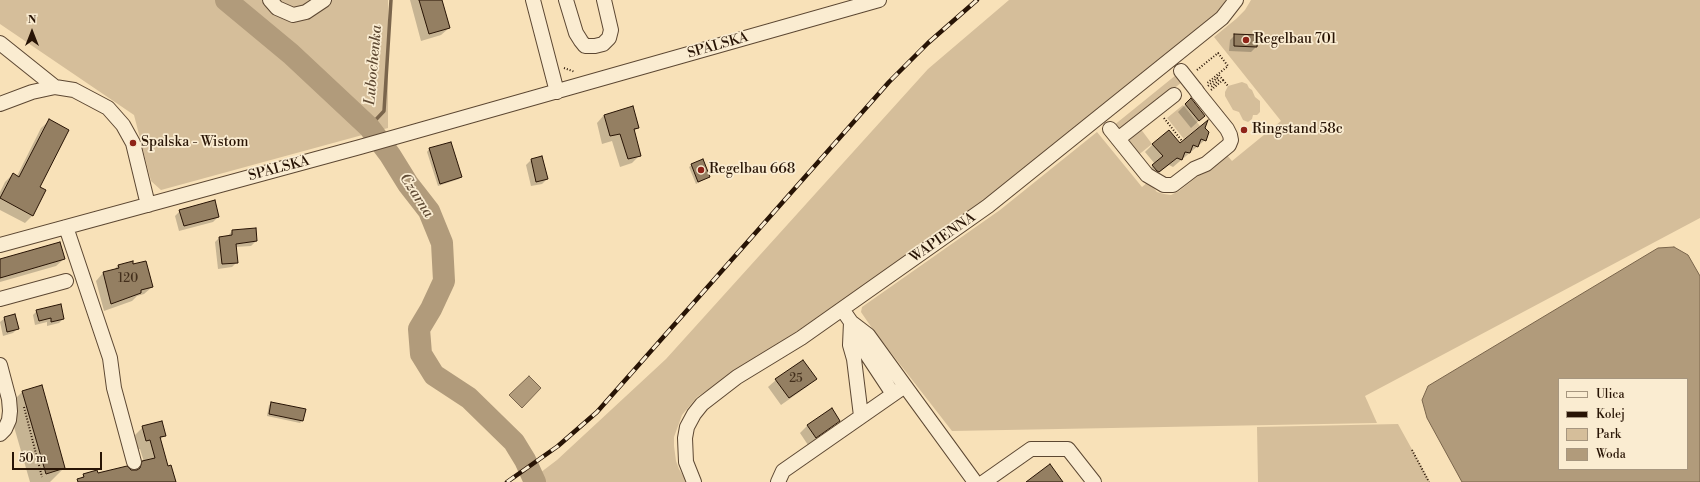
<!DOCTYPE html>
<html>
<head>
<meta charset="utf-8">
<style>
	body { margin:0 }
	#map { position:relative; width:1700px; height:482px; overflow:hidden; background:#f8e1b8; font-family:"Libre Bodoni",serif }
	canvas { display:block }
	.legend { position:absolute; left:1558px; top:378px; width:130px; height:92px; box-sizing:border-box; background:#faecd1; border:1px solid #a6967f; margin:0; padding:5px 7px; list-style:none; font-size:12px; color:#281405 }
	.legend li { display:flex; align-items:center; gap:8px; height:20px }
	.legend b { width:20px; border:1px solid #a6967f }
	.north { position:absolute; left:12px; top:12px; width:40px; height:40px; -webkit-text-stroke:3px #faecd1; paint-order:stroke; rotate:0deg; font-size:11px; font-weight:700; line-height:16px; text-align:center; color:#281405 }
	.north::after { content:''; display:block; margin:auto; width:14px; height:18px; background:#281405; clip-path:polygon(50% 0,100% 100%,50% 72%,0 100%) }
	.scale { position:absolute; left:12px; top:452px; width:90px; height:18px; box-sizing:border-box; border:2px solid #281405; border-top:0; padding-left:5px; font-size:12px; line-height:14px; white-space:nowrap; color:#281405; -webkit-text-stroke:3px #faecd1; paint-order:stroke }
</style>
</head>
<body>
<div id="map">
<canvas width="1700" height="482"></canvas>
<ul class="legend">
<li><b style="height:5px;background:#faecd1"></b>Ulica</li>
<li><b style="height:5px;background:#281405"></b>Kolej</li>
<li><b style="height:11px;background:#d5be9a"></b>Park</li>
<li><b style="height:11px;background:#b19b7b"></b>Woda</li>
</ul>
<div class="north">N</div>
<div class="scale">50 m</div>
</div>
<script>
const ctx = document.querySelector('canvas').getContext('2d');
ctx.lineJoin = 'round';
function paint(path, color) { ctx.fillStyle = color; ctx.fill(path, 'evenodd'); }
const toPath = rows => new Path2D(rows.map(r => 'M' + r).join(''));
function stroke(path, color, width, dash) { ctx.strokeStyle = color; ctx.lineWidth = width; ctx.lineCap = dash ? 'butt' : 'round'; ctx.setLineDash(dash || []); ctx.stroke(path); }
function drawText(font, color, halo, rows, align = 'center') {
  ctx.font = font + ' "Libre Bodoni",serif'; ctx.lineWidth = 3.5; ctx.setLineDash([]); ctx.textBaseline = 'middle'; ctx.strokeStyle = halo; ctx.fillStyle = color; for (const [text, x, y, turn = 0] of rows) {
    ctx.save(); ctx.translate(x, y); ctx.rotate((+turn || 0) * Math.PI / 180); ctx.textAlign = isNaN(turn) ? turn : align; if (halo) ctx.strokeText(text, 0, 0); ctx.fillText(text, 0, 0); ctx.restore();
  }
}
paint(toPath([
	[0,0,388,0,388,128,161,190,151,181,134,115,0,24],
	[1009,0,1226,0,1211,19,997,192,831,309,697,397,682,415,674,437,674,446,676,461,679,469,687,482,528,482,557,460,666,359,928,69],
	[1251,0,1700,0,1700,218,1365,396,1377,423,952,431,874,331,863,315,861,312,862,307,1000,210,1097,132,1142,187,1148,182,1157,192,1164,194,1171,195,1179,191,1226,154,1232,161,1281,121,1214,37,1236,19,1245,10],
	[1176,75,1182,82,1126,127,1118,130,1113,126],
	[1242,82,1247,84,1249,88,1252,90,1255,97,1260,101,1260,112,1257,115,1253,115,1252,119,1248,122,1243,120,1239,112,1233,110,1225,96,1225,92,1228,86],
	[1183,105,1200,126,1184,139,1167,118],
	[1140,128,1152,144,1137,156,1128,142],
	[1398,424,1430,482,1258,482,1257,427]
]), '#d5be9a');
const water = toPath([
	[1674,247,1688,255,1700,276,1700,482,1462,482,1427,418,1422,400,1428,386,1658,248,1674,247],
	[1559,379,1687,379,1687,469,1559,469,1559,379],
	[529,376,541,388,522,408,509,395,529,376]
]);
paint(water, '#b19b7b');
stroke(water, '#7a654c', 1);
paint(toPath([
	[410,0,441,0,449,28,441,35,421,41],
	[1235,35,1256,47,1251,52,1229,51,1230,40],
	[1186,104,1204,116,1191,128,1178,112],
	[604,115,638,128,633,132,640,155,632,163,620,167,612,141,602,144,597,123],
	[49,121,39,188,33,215,25,223,0,210,0,192,5,182,13,174,17,176,41,128],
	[1204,128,1205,140,1173,167,1169,165,1151,179,1145,173,1155,164,1145,152,1153,144,1179,144],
	[450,143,461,177,459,179,438,186,427,152,429,149],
	[531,160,547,179,542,184,531,186,526,165],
	[692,165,709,177,696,184,689,167],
	[180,211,218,217,213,222,179,231,175,216],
	[232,231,256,241,251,246,235,247,237,262,232,267,218,269,215,242,220,237,227,237],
	[64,259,56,266,0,282,0,261],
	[118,265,133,265,152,287,144,294,137,296,132,301,104,311,96,281,103,273,114,270],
	[37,311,63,319,59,323,47,326,47,322,35,325,33,315],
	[5,318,17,329,13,333,3,336,0,322],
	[815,378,808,386,781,405,768,387,776,380],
	[23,391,64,468,50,482,30,482,8,406],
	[272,403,305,410,302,421,300,423,267,416,269,405],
	[839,420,831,428,808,445,800,433,808,425],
	[143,427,165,435,160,440,167,467,175,482,77,482,84,475,134,471,144,462,140,449,136,450,133,437]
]), '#0003');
stroke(toPath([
	[369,127,384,111,391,0]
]), '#7a654c', 3.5);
stroke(toPath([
	[226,0,291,54,369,127,390,155,408,184,429,211,442,243,444,281,431,309,419,329,421,354,434,375,469,398,514,442,525,460,535,482]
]), '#b19b7b', 22);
const building = toPath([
	[419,0,442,0,450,28,429,34,419,0],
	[1234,34,1258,35,1257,47,1234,46,1234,34],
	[1191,98,1205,116,1199,121,1185,104,1191,98],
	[633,106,639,128,634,129,641,156,628,159,620,134,610,136,604,115,633,106],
	[49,119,69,130,40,187,46,190,33,216,0,198,13,173,19,177,49,119],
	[1208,120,1205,128,1209,132,1206,141,1201,139,1198,147,1193,145,1190,153,1185,152,1182,160,1177,158,1159,172,1157,171,1152,165,1163,156,1152,144,1169,130,1180,143,1208,120],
	[451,142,462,177,440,184,429,148,451,142],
	[542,156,548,179,536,182,531,159,542,156],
	[703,159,710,177,698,182,691,164,703,159],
	[215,200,219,217,184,226,179,210,215,200],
	[256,228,257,241,236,244,238,263,222,264,219,237,232,235,232,230,256,228],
	[60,242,65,259,0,278,0,259,60,242],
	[133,261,133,264,146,261,153,287,141,290,141,293,111,304,103,272,119,268,118,265,133,261],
	[61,304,64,319,51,322,51,318,39,321,36,310,61,304],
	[15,314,19,329,7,332,4,317,15,314],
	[803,360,817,379,789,398,775,379,803,360],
	[42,385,65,468,46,474,22,391,42,385],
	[271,402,306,409,303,421,269,414,271,402],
	[832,408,840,421,816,438,807,425,832,408],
	[162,421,166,436,160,437,168,466,171,465,176,482,78,482,77,479,84,477,83,474,97,470,98,473,127,466,131,470,137,470,140,468,142,461,155,458,150,440,146,441,142,426,162,421],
	[1050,464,1063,482,1026,482,1050,464]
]);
paint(building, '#947f62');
stroke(building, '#281405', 1);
const minor = toPath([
	[270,0,277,8,293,15,306,12,324,0],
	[533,0,557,92],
	[566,0,576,33,581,41,585,46,595,46,603,44,609,38,611,30,604,0],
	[0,43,55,87],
	[1181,71,1196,90],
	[0,104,32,92,55,87,74,90,108,108,123,125,133,143,148,205],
	[1110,129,1147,175,1164,185,1173,185,1194,169,1206,164,1229,145,1231,140,1230,135,1227,129,1198,93],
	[1118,139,1174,95],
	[66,227,110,358,114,388,134,462],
	[0,245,360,147,879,0],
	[0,299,66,281],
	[842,309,851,322,868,335,905,386],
	[851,322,850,345,854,359,861,416],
	[852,326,858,341,893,394],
	[0,365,9,399,10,411,9,420,5,429,0,434],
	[694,482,686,462,685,438,687,427,694,414,702,404,737,377,801,338,988,206,1222,18,1236,0],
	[778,482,783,471,905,386,975,482],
	[984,482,1031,449,1068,449,1094,482]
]);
stroke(minor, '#5c4732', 16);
stroke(toPath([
	[564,68,575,72],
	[1197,70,1218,53,1228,66,1206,84],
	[1223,80,1228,86],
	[1208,86,1217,78,1219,80,1210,88],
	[1211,90,1223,80,1218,74],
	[1164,118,1182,141],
	[24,407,42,477],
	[1412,450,1429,482],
	[38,461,42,460]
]), '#281405', 2, [1, 2]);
stroke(minor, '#faecd1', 14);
const rail = toPath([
	[507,482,558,446,597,412,889,82,928,43,977,0]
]);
stroke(rail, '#281405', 4.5);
stroke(rail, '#faecd1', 3, [9]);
const minorBridge = toPath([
	[1196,90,1198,93]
]);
stroke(minorBridge, '#5c4732', 16, []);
stroke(minorBridge, '#faecd1', 14);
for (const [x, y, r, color] of [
	[1246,40,4,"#8f2418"],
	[1244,130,4,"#8f2418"],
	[133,143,4,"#8f2418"],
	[701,170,4,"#8f2418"]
]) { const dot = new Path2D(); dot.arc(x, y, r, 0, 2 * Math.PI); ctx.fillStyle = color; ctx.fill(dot); stroke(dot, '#faecd1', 1.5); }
drawText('12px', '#432f1c', null, [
	["120",128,279],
	["25",796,379]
]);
drawText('14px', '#281405', '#faecd1', [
	["Regelbau 701",1254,40],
	["Ringstand 58c",1252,130],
	["Spalska - Wistom",141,143],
	["Regelbau 668",709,170]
], 'left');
drawText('14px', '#281405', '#faecd1', [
	["SPALSKA",718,46,-16],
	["SPALSKA",279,169,-15],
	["WAPIENNA",943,238,-35]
]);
drawText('italic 15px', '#5f4a34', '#faecd1', [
	["Lubochenka",374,65,-85],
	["Czarna",416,196,57]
]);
</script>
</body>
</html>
